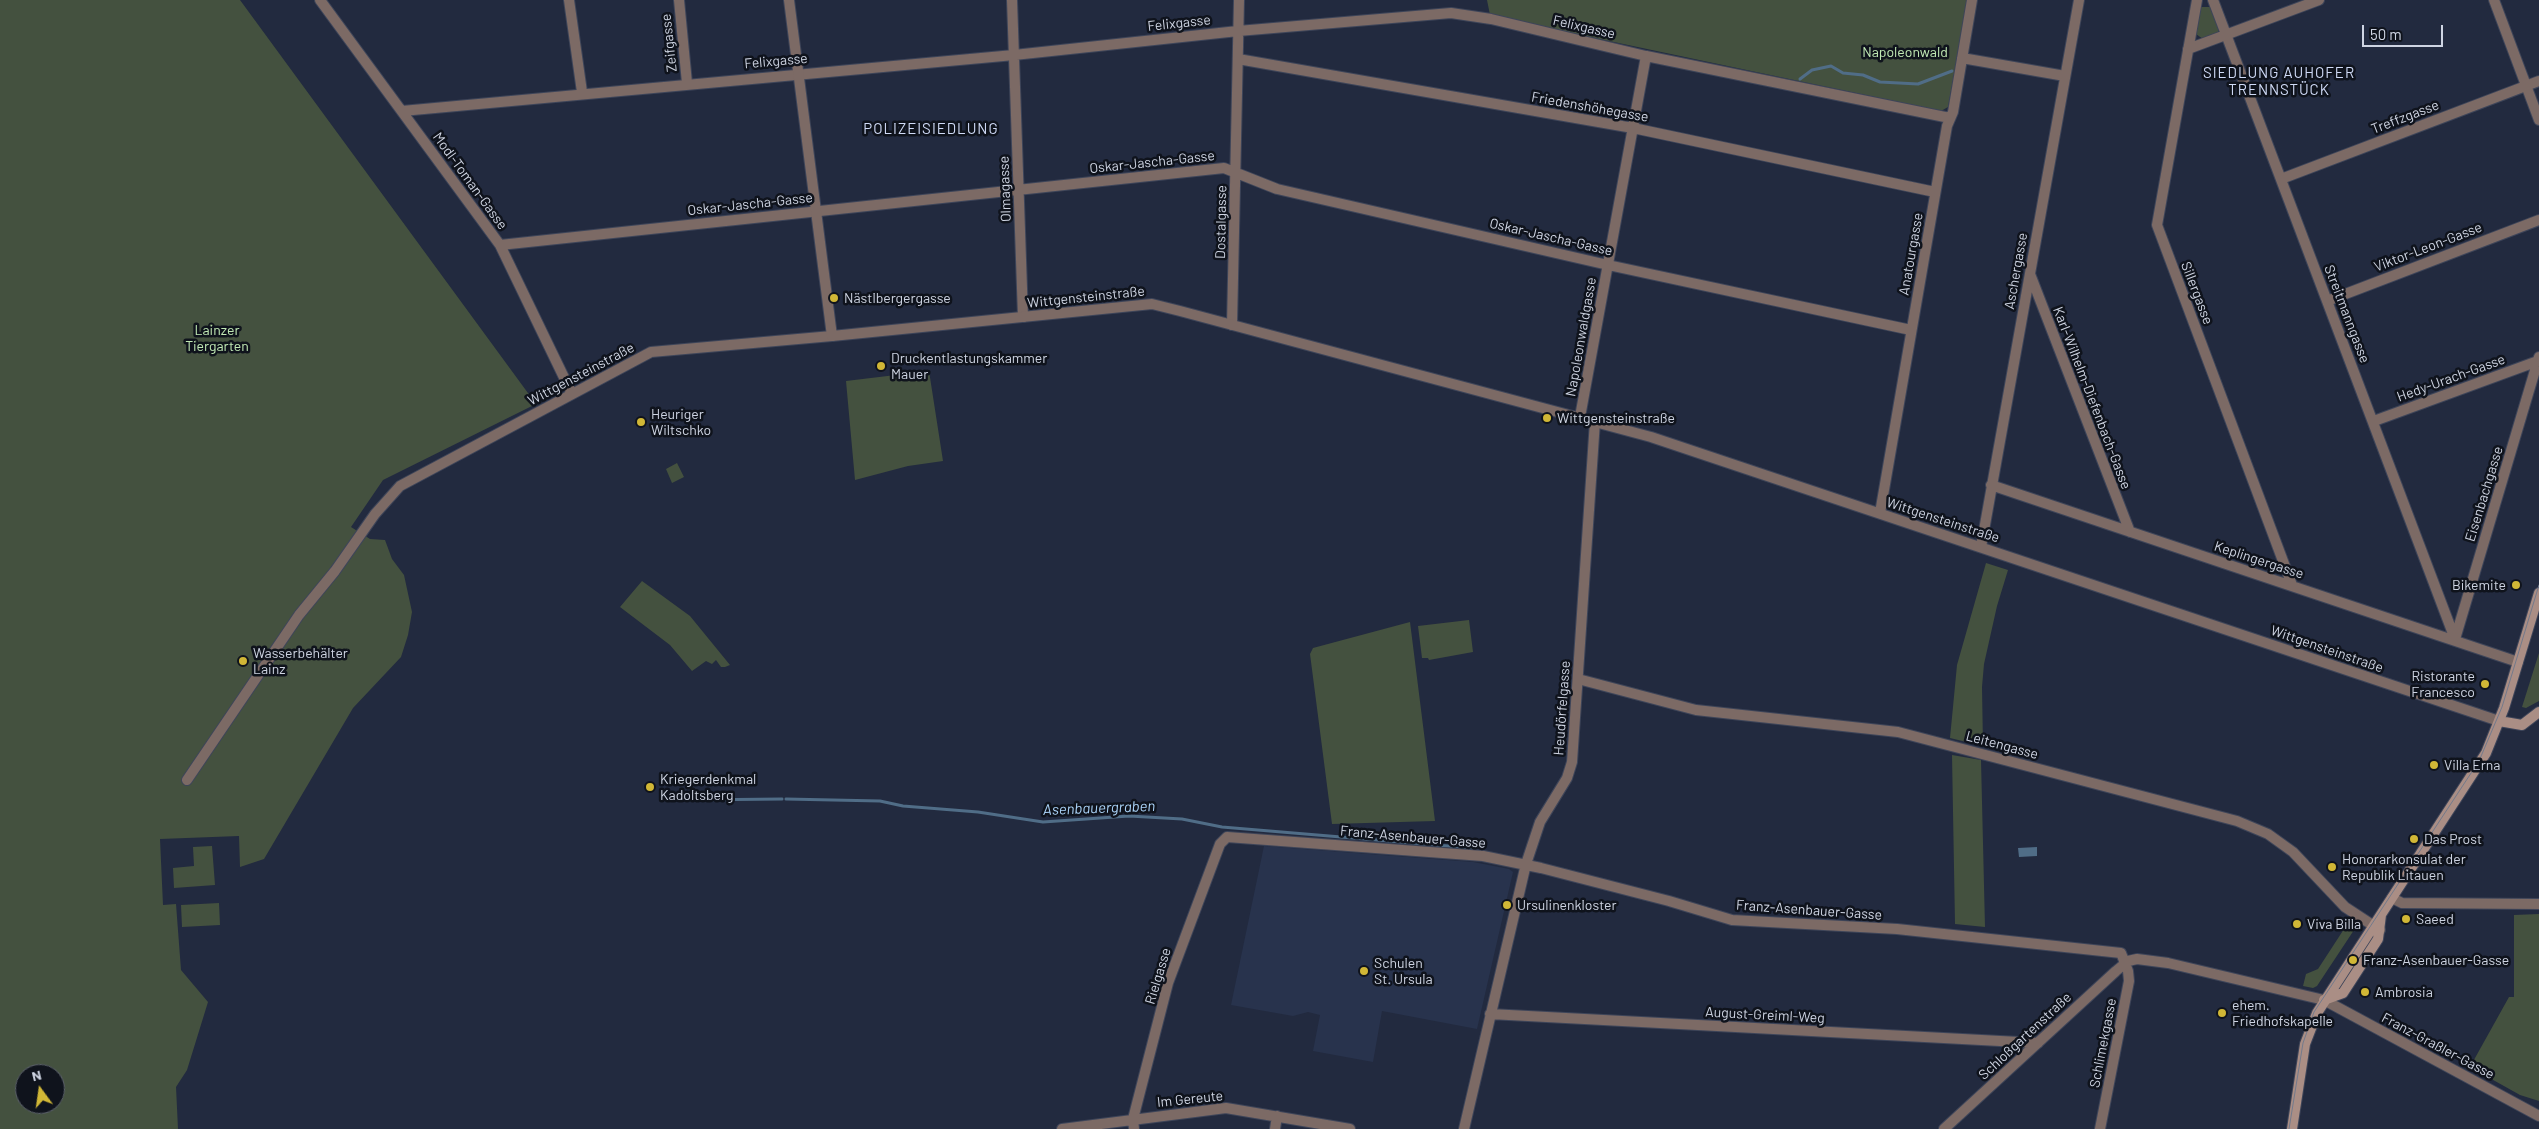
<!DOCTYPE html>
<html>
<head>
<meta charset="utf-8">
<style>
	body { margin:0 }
	#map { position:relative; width:2539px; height:1129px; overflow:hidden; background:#222a3f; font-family:Barlow,sans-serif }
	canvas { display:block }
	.north { position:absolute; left:15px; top:1064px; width:50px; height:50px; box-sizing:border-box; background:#0f131c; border:1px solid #5b606b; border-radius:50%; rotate:346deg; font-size:14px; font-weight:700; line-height:20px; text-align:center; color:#ced4e2 }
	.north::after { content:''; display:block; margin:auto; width:18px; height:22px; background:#d1b736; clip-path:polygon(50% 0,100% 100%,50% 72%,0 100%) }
	.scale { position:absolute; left:2362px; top:25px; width:81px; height:22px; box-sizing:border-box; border:2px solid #ced4e2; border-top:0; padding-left:6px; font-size:15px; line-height:18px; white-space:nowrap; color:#ced4e2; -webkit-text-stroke:4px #0f131c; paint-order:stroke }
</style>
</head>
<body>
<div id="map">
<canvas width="2539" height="1129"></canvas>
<div class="north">N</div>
<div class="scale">50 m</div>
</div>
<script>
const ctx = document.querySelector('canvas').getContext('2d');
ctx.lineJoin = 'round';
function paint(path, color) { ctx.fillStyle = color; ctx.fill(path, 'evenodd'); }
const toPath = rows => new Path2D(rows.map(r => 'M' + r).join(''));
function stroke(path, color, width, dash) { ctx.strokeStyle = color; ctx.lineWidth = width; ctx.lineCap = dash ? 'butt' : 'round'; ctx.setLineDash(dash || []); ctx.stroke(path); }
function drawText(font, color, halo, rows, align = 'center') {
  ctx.font = font + ' Barlow,sans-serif'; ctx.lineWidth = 5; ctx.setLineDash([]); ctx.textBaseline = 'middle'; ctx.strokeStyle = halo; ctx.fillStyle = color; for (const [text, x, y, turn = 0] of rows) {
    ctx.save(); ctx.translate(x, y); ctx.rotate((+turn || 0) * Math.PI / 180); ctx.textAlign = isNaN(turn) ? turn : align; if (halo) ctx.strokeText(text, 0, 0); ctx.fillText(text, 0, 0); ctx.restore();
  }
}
paint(toPath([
	[1264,846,1473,862,1509,869,1513,872,1477,1029,1382,1011,1373,1062,1313,1051,1320,1015,1308,1012,1293,1016,1231,1005]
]), '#28334d');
paint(toPath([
	[0,0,240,0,536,404,383,480,351,527,370,539,385,540,392,559,404,575,412,612,408,635,401,657,353,708,264,859,240,867,239,836,160,839,163,905,176,904,181,970,208,1002,187,1070,176,1087,178,1129,0,1129],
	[25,1074,55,1074,55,1104,25,1104],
	[1487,0,1968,0,1948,107,1941,111,1519,22,1490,15],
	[2201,7,2212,7,2219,25,2218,33,2203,39,2196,34],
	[929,371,943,461,908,466,855,480,846,381],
	[677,463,684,477,672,483,666,469],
	[1986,563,2008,570,1997,606,1984,664,1982,687,1983,746,1950,738,1957,665],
	[642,581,690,616,730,665,725,667,721,667,716,660,712,664,706,661,692,671,670,645,620,607],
	[1469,620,1473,652,1429,660,1428,658,1422,658,1418,626],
	[1410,622,1435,821,1332,824,1310,654,1313,648],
	[2539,653,2539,701,2526,708,2522,707],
	[1952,755,1981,760,1985,927,1955,924],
	[212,846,215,885,174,888,173,868,194,866,193,847],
	[219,903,220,925,182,927,181,905],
	[2539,914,2539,1101,2520,1095,2470,1067,2509,997,2514,997,2514,915],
	[2344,920,2356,927,2317,986,2313,988,2303,986,2306,974,2318,969,2346,926]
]), '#44513f');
paint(toPath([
	[2037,847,2037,856,2019,857,2018,848]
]), '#506d87');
stroke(toPath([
	[1800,79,1812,70,1831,66,1843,73,1863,75,1880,82,1918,84,1952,71],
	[786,799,880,801,903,806,978,812,1043,822,1129,816,1182,819,1222,827,1472,848],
	[690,800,782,799]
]), '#506d87', 3);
const minor = toPath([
	[320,0,500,245,572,394],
	[569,0,582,92],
	[679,0,687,83],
	[1012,0,1023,317],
	[2197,0,2157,225,2292,585],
	[2213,0,2455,639],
	[2494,0,2539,120],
	[2188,49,2319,0],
	[1962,58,2065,76],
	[1238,59,1633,128,1935,192],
	[402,111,1014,55,1238,31,1451,13,1491,19,1646,56,1950,118],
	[2281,179,2539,81],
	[500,245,1224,168,1277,189,1608,265,1911,330],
	[2030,274,2130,532],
	[2327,301,2539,220],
	[1232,325,1239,0],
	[1580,417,1646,56],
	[2374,421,2538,361],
	[1991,485,2518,662],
	[1880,513,1947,126,1953,112,1972,0],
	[1981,547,2079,0],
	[2455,639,2539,357],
	[1578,679,1696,710,1898,732,2237,821,2268,834,2293,852,2345,907,2380,930],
	[187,780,299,615,335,571,375,514,400,486,651,352,832,336],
	[1490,1014,2038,1043],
	[1062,1129,1226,1108,1350,1129],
	[1134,1129,1133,1119,1168,983,1220,844,1227,837,1483,856,1541,868,1669,901,1732,920,1897,929,2121,953,2128,971,2129,981,2100,1129],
	[1275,1129,1277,1116],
	[1464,1129,1526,864,1540,822,1567,778,1572,762,1595,421],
	[1944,1129,2116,971,2128,961,2137,959,2168,963,2324,1000,2539,1116]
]);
const tertiary = toPath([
	[789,0,832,336,1152,304,1180,311,1651,437,2499,721],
	[2392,898,2402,903,2539,904]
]);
const secondary = toPath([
	[2499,721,2522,725,2539,712],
	[2324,1000,2343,993,2378,939,2381,915],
	[2292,1129,2305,1044,2317,1013,2486,753,2504,708,2539,593]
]);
stroke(minor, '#3e4559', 12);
stroke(tertiary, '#3e4559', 12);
stroke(secondary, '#3e4559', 12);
stroke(minor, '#7c6a65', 10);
stroke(tertiary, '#7c6a65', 10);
stroke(secondary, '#aa8e85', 10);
stroke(toPath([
	[2289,1129,2303,1043,2314,1012,2479,761,2502,707,2539,585]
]), '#737a8c', 1);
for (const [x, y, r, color] of [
	[834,298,5,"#d1b736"],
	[881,366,5,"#d1b736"],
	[1547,418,5,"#d1b736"],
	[641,422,5,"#d1b736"],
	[2516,585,5,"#d1b736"],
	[243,661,5,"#d1b736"],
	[2485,684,5,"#d1b736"],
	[2434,765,5,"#d1b736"],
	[650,787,5,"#d1b736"],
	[2414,839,5,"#d1b736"],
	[2332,867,5,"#d1b736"],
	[1507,905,5,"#d1b736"],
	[2406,919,5,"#d1b736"],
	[2297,924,5,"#d1b736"],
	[2353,960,5,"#d1b736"],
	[1364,971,5,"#d1b736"],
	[2365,992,5,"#d1b736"],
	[2222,1013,5,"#d1b736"]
]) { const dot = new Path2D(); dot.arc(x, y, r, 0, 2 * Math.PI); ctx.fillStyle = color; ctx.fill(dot); stroke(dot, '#0f131c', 2); }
drawText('14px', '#ced4e2', '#0f131c', [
	["Felixgasse",1179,23,-6],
	["Felixgasse",1584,27,13],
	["Zeifgasse",669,43,-96],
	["Felixgasse",776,61,-5],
	["Friedenshöhegasse",1590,107,10],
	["Treffzgasse",2405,117,-21],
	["Oskar-Jascha-Gasse",1152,162,-6],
	["Modl-Toman-Gasse",470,181,54],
	["Olmagasse",1005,189,-92],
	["Oskar-Jascha-Gasse",750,204,-6],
	["Dostalgasse",1221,222,-89],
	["Oskar-Jascha-Gasse",1551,237,13],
	["Viktor-Leon-Gasse",2428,247,-21],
	["Anatourgasse",1911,254,-80],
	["Aschergasse",2016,271,-80],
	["Sillergasse",2197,293,69],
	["Wittgensteinstraße",1086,297,-6],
	["Streitmanngasse",2347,314,69],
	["Napoleonwaldgasse",1581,337,-80],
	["Wittgensteinstraße",581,374,-28],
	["Hedy-Urach-Gasse",2451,378,-20],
	["Karl-Wilhelm-Diefenbach-Gasse",2092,398,69],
	["Eisenbachgasse",2484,494,-73],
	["Wittgensteinstraße",1943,520,18],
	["Keplingergasse",2259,560,18],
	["Wittgensteinstraße",2327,649,19],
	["Heudörfelgasse",1562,708,-86],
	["Leitengasse",2002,745,15],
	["Franz-Asenbauer-Gasse",1413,837,5],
	["Franz-Asenbauer-Gasse",1809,910,4],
	["Rielgasse",1158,976,-73],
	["August-Greiml-Weg",1765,1015,3],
	["Schloßgartenstraße",2025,1036,-43],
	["Schlimekgasse",2103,1043,-79],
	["Franz-Graßler-Gasse",2438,1046,28],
	["Im Gereute",1190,1099,-6]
]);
drawText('14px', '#c2eab5', '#0f131c', [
	["Napoleonwald",1905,52],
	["Lainzer",217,330],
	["Tiergarten",217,346]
]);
drawText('14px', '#ced4e2', '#0f131c', [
	["Nästlbergergasse",844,298],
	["Druckentlastungskammer",891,358],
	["Mauer",891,374],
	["Heuriger",651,414],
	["Wiltschko",651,430],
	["Wittgensteinstraße",1557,418],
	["Bikemite",2506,585,"right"],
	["Wasserbehälter",253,653],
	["Lainz",253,669],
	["Ristorante",2475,676,"right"],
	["Francesco",2475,692,"right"],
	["Villa Erna",2444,765],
	["Kriegerdenkmal",660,779],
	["Kadoltsberg",660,795],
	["Das Prost",2424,839],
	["Honorarkonsulat der",2342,859],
	["Republik Litauen",2342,875],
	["Ursulinenkloster",1517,905],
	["Saeed",2416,919],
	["Viva Billa",2307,924],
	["Franz-Asenbauer-Gasse",2363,960],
	["Schulen",1374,963],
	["St. Ursula",1374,979],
	["Ambrosia",2375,992],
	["ehem.",2232,1005],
	["Friedhofskapelle",2232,1021]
], 'left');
ctx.letterSpacing = '1px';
drawText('15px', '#d0dbf7', '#0f131c', [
	["SIEDLUNG AUHOFER",2279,73],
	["TRENNSTÜCK",2279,90],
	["POLIZEISIEDLUNG",931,129]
]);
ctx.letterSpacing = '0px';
drawText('italic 15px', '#abd3f8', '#0f131c', [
	["Asenbauergraben",1099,808,-2]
]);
</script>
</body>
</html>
